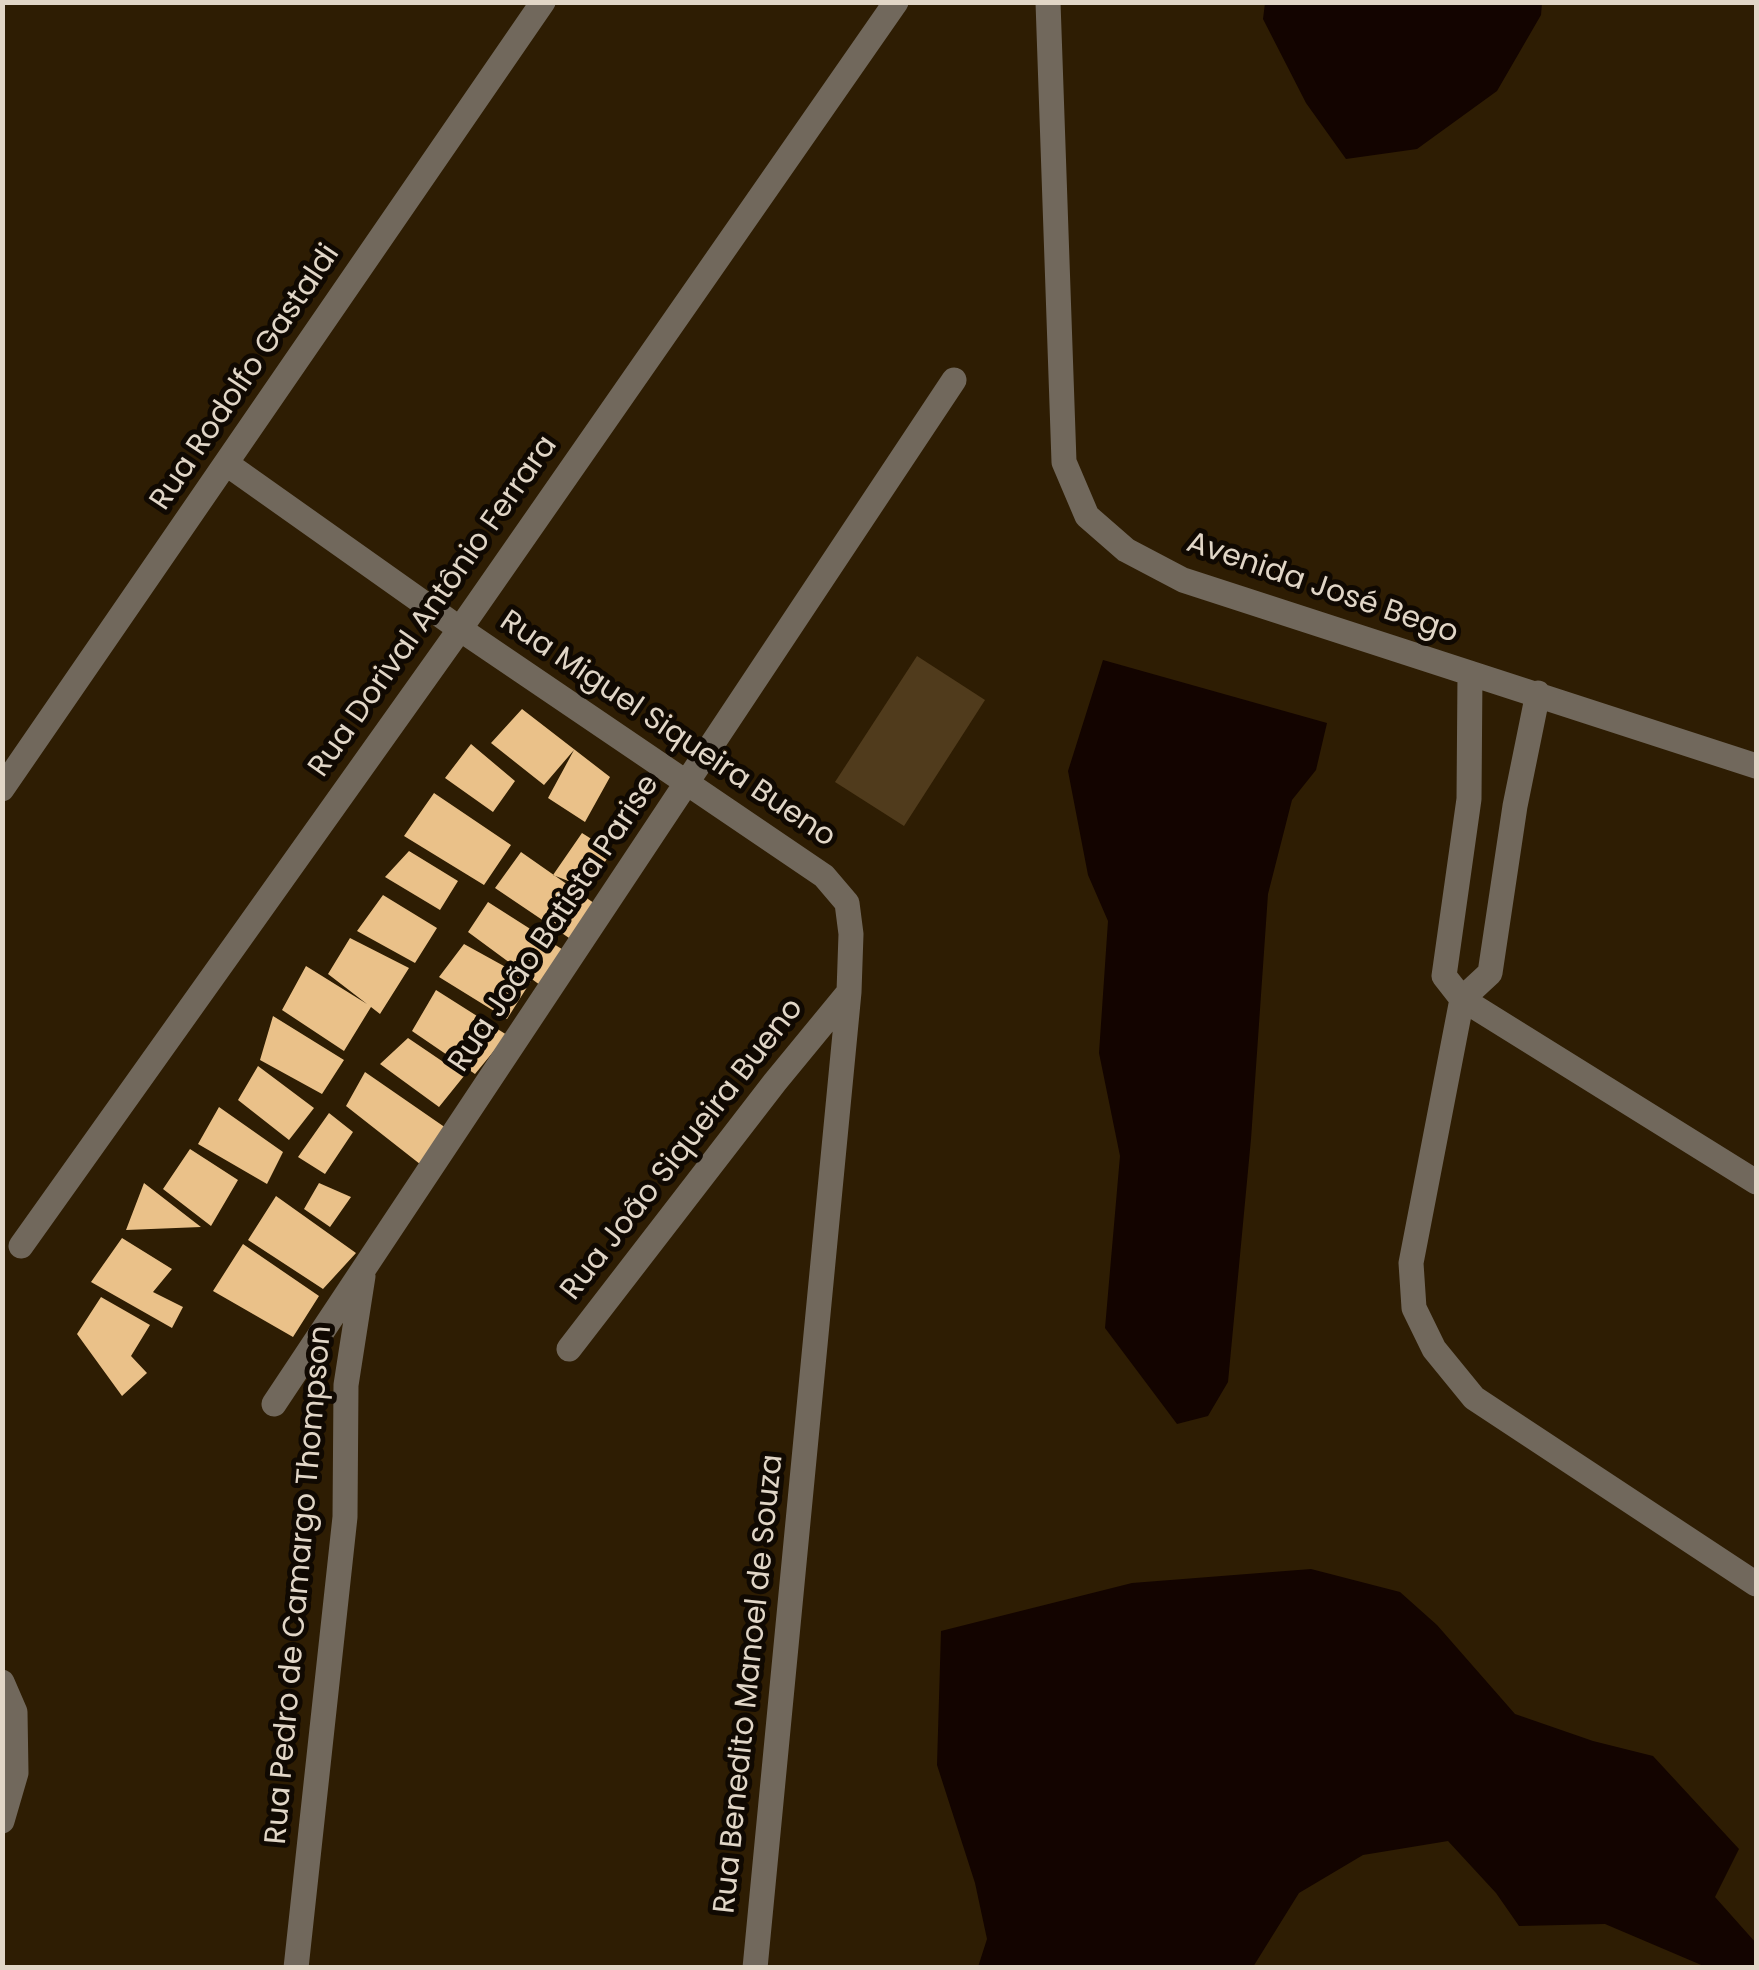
<!DOCTYPE html>
<html>
<head>
<meta charset="utf-8">
<style>
	body { margin:0 }
	#map { position:relative; width:1759px; height:1970px; overflow:hidden; background:#2e1d03; font-family:Poppins,sans-serif }
	canvas { display:block }
	.frame { position:absolute; inset:0; border:5px solid #e1d6c7; pointer-events:none }
</style>
</head>
<body>
<div id="map">
<canvas width="1759" height="1970"></canvas>
<div class="frame"></div>
</div>
<script>
const ctx = document.querySelector('canvas').getContext('2d');
ctx.lineJoin = 'round';
function paint(path, color) { ctx.fillStyle = color; ctx.fill(path, 'evenodd'); }
const toPath = rows => new Path2D(rows.map(r => 'M' + r).join(''));
function stroke(path, color, width, dash) { ctx.strokeStyle = color; ctx.lineWidth = width; ctx.lineCap = dash ? 'butt' : 'round'; ctx.setLineDash(dash || []); ctx.stroke(path); }
function drawText(font, color, halo, rows, align = 'center') {
  ctx.font = font + ' Poppins,sans-serif'; ctx.lineWidth = 10; ctx.setLineDash([]); ctx.textBaseline = 'middle'; ctx.strokeStyle = halo; ctx.fillStyle = color; for (const [text, x, y, turn = 0] of rows) {
    ctx.save(); ctx.translate(x, y); ctx.rotate((+turn || 0) * Math.PI / 180); ctx.textAlign = isNaN(turn) ? turn : align; if (halo) ctx.strokeText(text, 0, 0); ctx.fillText(text, 0, 0); ctx.restore();
  }
}
paint(toPath([
	[917,656,985,700,904,826,835,782]
]), '#503b1c');
paint(toPath([
	[1265,3,1265,2,1542,3,1541,15,1497,91,1417,149,1346,159,1306,103,1263,19],
	[1103,660,1327,723,1316,770,1292,800,1268,894,1251,1139,1228,1382,1208,1416,1177,1424,1105,1328,1120,1156,1099,1053,1108,921,1088,875,1068,771],
	[1311,1569,1400,1592,1437,1625,1515,1714,1593,1741,1653,1756,1739,1849,1715,1897,1756,1943,1756,1967,1706,1967,1605,1924,1519,1926,1496,1893,1448,1841,1363,1855,1299,1893,1253,1967,978,1967,987,1939,975,1883,937,1765,941,1631,1132,1583]
]), '#130400');
paint(toPath([
	[522,709,610,777,585,822,548,798,574,750,544,785,491,743],
	[471,744,515,781,493,812,445,778],
	[434,793,511,845,484,885,404,836],
	[582,833,612,852,586,888,553,875],
	[409,851,458,881,440,910,385,877],
	[521,852,601,908,575,942,495,888],
	[383,895,437,928,415,963,357,931],
	[488,902,568,953,544,988,468,932],
	[350,938,409,968,380,1014,371,1007,344,1051,282,1010,306,966,367,1004,328,974],
	[464,944,531,981,507,1019,439,977],
	[436,990,507,1035,475,1074,412,1031],
	[273,1016,344,1060,322,1094,260,1060],
	[408,1038,464,1076,439,1107,380,1064],
	[258,1066,314,1108,289,1140,238,1100],
	[365,1072,446,1128,425,1168,346,1106],
	[219,1107,283,1152,267,1184,198,1144],
	[329,1113,353,1132,325,1174,298,1157],
	[190,1149,238,1180,211,1226,163,1189],
	[144,1183,201,1227,126,1230],
	[319,1183,351,1197,330,1227,304,1209],
	[276,1196,356,1253,323,1289,248,1240],
	[122,1238,172,1269,153,1292,183,1307,172,1328,91,1282],
	[243,1244,319,1296,293,1337,213,1291],
	[101,1297,150,1325,131,1356,147,1373,122,1396,77,1334]
]), '#eac189');
stroke(toPath([
	[1048,2,1064,462,1087,516,1126,550,1183,580,1756,766],
	[227,464,460,629,824,876,847,903,851,934,849,992,755,1968],
	[1470,673,1469,799,1444,976,1462,999,1756,1182],
	[1538,693,1515,806,1490,973,1462,999,1411,1263,1414,1308,1434,1349,1474,1398,1756,1584],
	[2,789,543,2],
	[21,1246,460,629,896,2],
	[569,1349,775,1082,849,992],
	[274,1404,954,380],
	[2,1682,15,1712,16,1773,2,1821],
	[296,1968,345,1517,346,1385,363,1276]
]), '#71685c', 25);
drawText('30px', '#e1d6c7', '#100902', [
	["Rua Rodolfo Gastaldi",246,378,-56],
	["Avenida José Bego",1322,589,19],
	["Rua Dorival Antônio Ferrara",434,607,-55],
	["Rua Miguel Siqueira Bueno",667,730,34],
	["Rua João Batista Parise",555,924,-56],
	["Rua João Siqueira Bueno",683,1150,-52],
	["Rua Pedro de Camargo Thompson",300,1585,-85],
	["Rua Benedito Manoel de Souza",750,1684,-84]
]);
</script>
</body>
</html>
